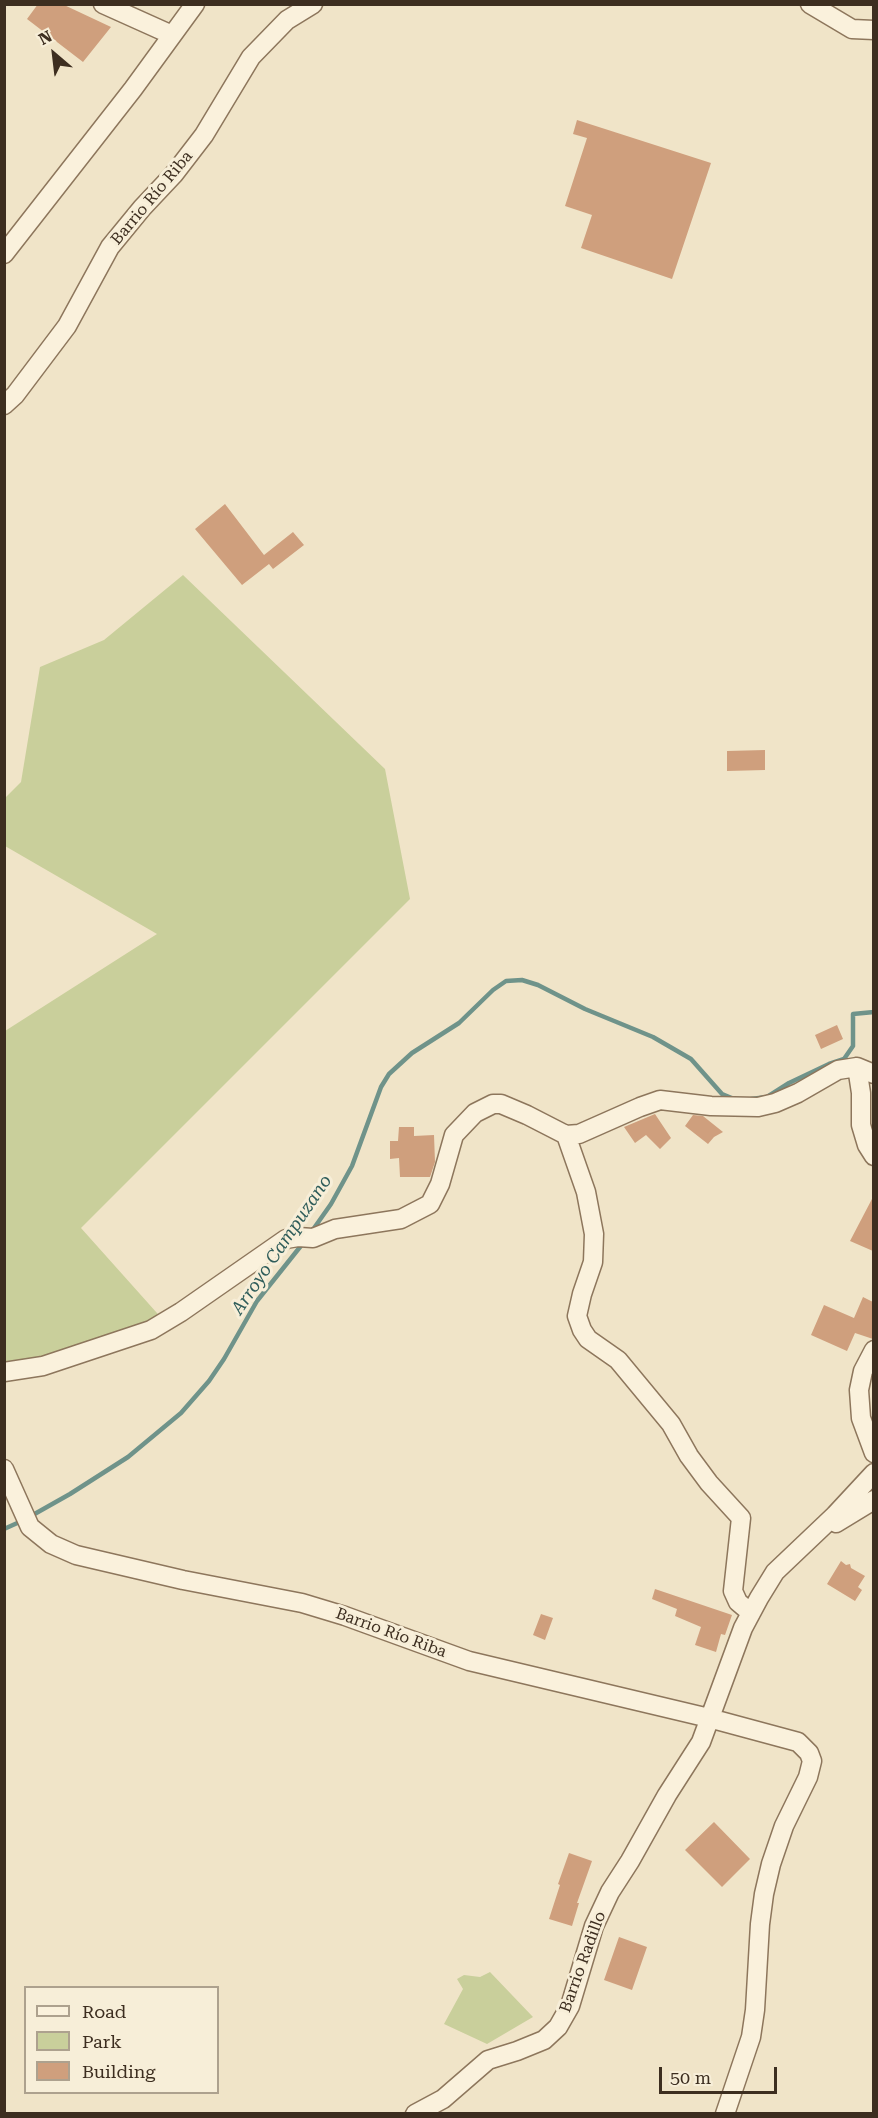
<!DOCTYPE html>
<html>
<head>
<meta charset="utf-8">
<style>
	body { margin:0 }
	#map { position:relative; width:878px; height:2118px; overflow:hidden; background:#f0e4c8; font-family:"Roboto Serif",serif }
	canvas { display:block }
	.frame { position:absolute; inset:0; border:6px solid #3d2e20; pointer-events:none }
	.legend { position:absolute; left:24px; top:1986px; width:195px; height:108px; box-sizing:border-box; background:#f7eed8; border:2px solid #ada18e; margin:0; padding:8px 10px; list-style:none; font-size:18px; color:#3d2e20 }
	.legend li { display:flex; align-items:center; gap:12px; height:30px }
	.legend b { width:30px; border:2px solid #ada18e }
	.north { position:absolute; left:24px; top:24px; width:60px; height:60px; -webkit-text-stroke:4px #f7eed8; paint-order:stroke; rotate:332deg; font-size:16px; font-weight:700; line-height:24px; text-align:center; color:#3d2e20 }
	.north::after { content:''; display:block; margin:auto; width:21px; height:27px; background:#3d2e20; clip-path:polygon(50% 0,100% 100%,50% 72%,0 100%) }
	.scale { position:absolute; left:659px; top:2067px; width:118px; height:27px; box-sizing:border-box; border:3px solid #3d2e20; border-top:0; padding-left:8px; font-size:18px; line-height:21px; white-space:nowrap; color:#3d2e20; -webkit-text-stroke:4px #f7eed8; paint-order:stroke }
</style>
</head>
<body>
<div id="map">
<canvas width="878" height="2118"></canvas>
<div class="frame"></div>
<ul class="legend">
<li><b style="height:8px;background:#faf1dc"></b>Road</li>
<li><b style="height:16px;background:#c9cf9b"></b>Park</li>
<li><b style="height:16px;background:#cf9f7d"></b>Building</li>
</ul>
<div class="north">N</div>
<div class="scale">50 m</div>
</div>
<script>
const ctx = document.querySelector('canvas').getContext('2d');
ctx.lineJoin = 'round';
function paint(path, color) { ctx.fillStyle = color; ctx.fill(path, 'evenodd'); }
const toPath = rows => new Path2D(rows.map(r => 'M' + r).join(''));
function stroke(path, color, width, dash) { ctx.strokeStyle = color; ctx.lineWidth = width; ctx.lineCap = dash ? 'butt' : 'round'; ctx.setLineDash(dash || []); ctx.stroke(path); }
function drawText(font, color, halo, rows, align = 'center') {
  ctx.font = font + ' "Roboto Serif",serif'; ctx.lineWidth = 6; ctx.setLineDash([]); ctx.textBaseline = 'middle'; ctx.strokeStyle = halo; ctx.fillStyle = color; for (const [text, x, y, turn = 0] of rows) {
    ctx.save(); ctx.translate(x, y); ctx.rotate((+turn || 0) * Math.PI / 180); ctx.textAlign = isNaN(turn) ? turn : align; if (halo) ctx.strokeText(text, 0, 0); ctx.fillText(text, 0, 0); ctx.restore();
  }
}
paint(toPath([
	[183,575,385,769,410,899,81,1228,165,1322,5,1371,5,1031,157,934,5,846,5,798,21,782,40,667,104,640],
	[490,1972,533,2017,487,2044,444,2024,463,1989,457,1979,464,1975,480,1977]
]), '#c9cf9b');
stroke(toPath([
	[751,1099,767,1097,789,1083,829,1064,844,1059,853,1046,853,1014,874,1012],
	[312,1231,331,1204,352,1166,381,1087,389,1074,412,1053,459,1023,493,990,506,981,522,980,538,985,585,1009,653,1037,691,1059,722,1094,734,1099],
	[31,1516,70,1494,128,1457,181,1413,209,1381,224,1359,257,1301,304,1242],
	[4,1529,24,1520]
]), '#6f938a', 4.5);
paint(toPath([
	[38,4,62,4,111,27,83,62,27,19],
	[577,120,711,163,672,279,581,248,592,215,565,206,587,138,573,134],
	[225,504,264,555,293,532,304,545,273,569,269,564,242,585,195,529],
	[765,750,765,770,727,771,727,751],
	[837,1025,843,1039,821,1049,815,1035],
	[655,1114,671,1138,660,1149,646,1135,635,1143,624,1127],
	[693,1115,703,1116,723,1132,714,1137,708,1144,685,1126],
	[399,1127,414,1127,414,1136,434,1135,435,1162,430,1177,400,1177,399,1158,390,1159,390,1141,398,1141],
	[873,1197,873,1251,850,1241],
	[863,1297,873,1302,873,1339,855,1333,847,1351,811,1335,824,1305,854,1318],
	[841,1561,846,1565,850,1564,851,1568,865,1576,858,1587,862,1590,855,1601,827,1584],
	[655,1589,732,1615,725,1635,721,1634,716,1652,695,1645,701,1627,675,1616,677,1609,652,1599],
	[541,1614,553,1618,545,1640,533,1635],
	[714,1822,750,1859,722,1887,685,1850],
	[569,1853,592,1861,577,1903,579,1903,572,1926,549,1919,560,1885,558,1884],
	[619,1937,647,1947,632,1990,604,1980]
]), '#cf9f7d');
const minor = toPath([
	[103,4,172,35],
	[810,4,852,29,874,30],
	[4,254,133,89,195,4],
	[4,405,15,395,67,326,110,247,142,208,174,174,204,135,251,57,287,20,313,4],
	[857,1067,861,1093,861,1125,867,1145,874,1156],
	[566,1135,586,1192,594,1234,593,1262,582,1294,577,1316,582,1330,588,1339,618,1360,671,1424,689,1456,709,1483,741,1518,733,1591,738,1602,751,1613],
	[874,1350,863,1371,859,1390,861,1418,874,1453],
	[4,1372,43,1366,151,1330,181,1312,286,1239,298,1237,313,1238,335,1229,401,1219,430,1204,440,1184,454,1135,475,1113,493,1104,501,1104,527,1115,566,1135,579,1134,640,1107,660,1100,711,1106,758,1107,775,1103,798,1093,838,1070,857,1067,874,1074],
	[4,1469,30,1527,51,1544,76,1555,183,1580,302,1603,345,1616,469,1661,709,1718,798,1742,809,1753,812,1761,808,1777,784,1826,771,1864,764,1894,760,1924,755,2010,751,2037,725,2114],
	[836,1523,874,1500],
	[415,2114,443,2099,488,2060,517,2051,544,2040,558,2027,570,2006,594,1926,610,1892,630,1861,667,1795,701,1742,743,1628,759,1598,775,1572,835,1515,874,1473]
]);
stroke(minor, '#8d765c', 21);
stroke(minor, '#faf1dc', 18);
drawText('16px', '#3d2e20', '#f7eed8', [
	["Barrio Río Riba",152,198,-50],
	["Barrio Río Riba",391,1633,20],
	["Barrio Radillo",583,1962,-70]
]);
drawText('italic 18px', '#2f5d5a', '#f7eed8', [
	["Arroyo Campuzano",282,1245,-56]
]);
</script>
</body>
</html>
